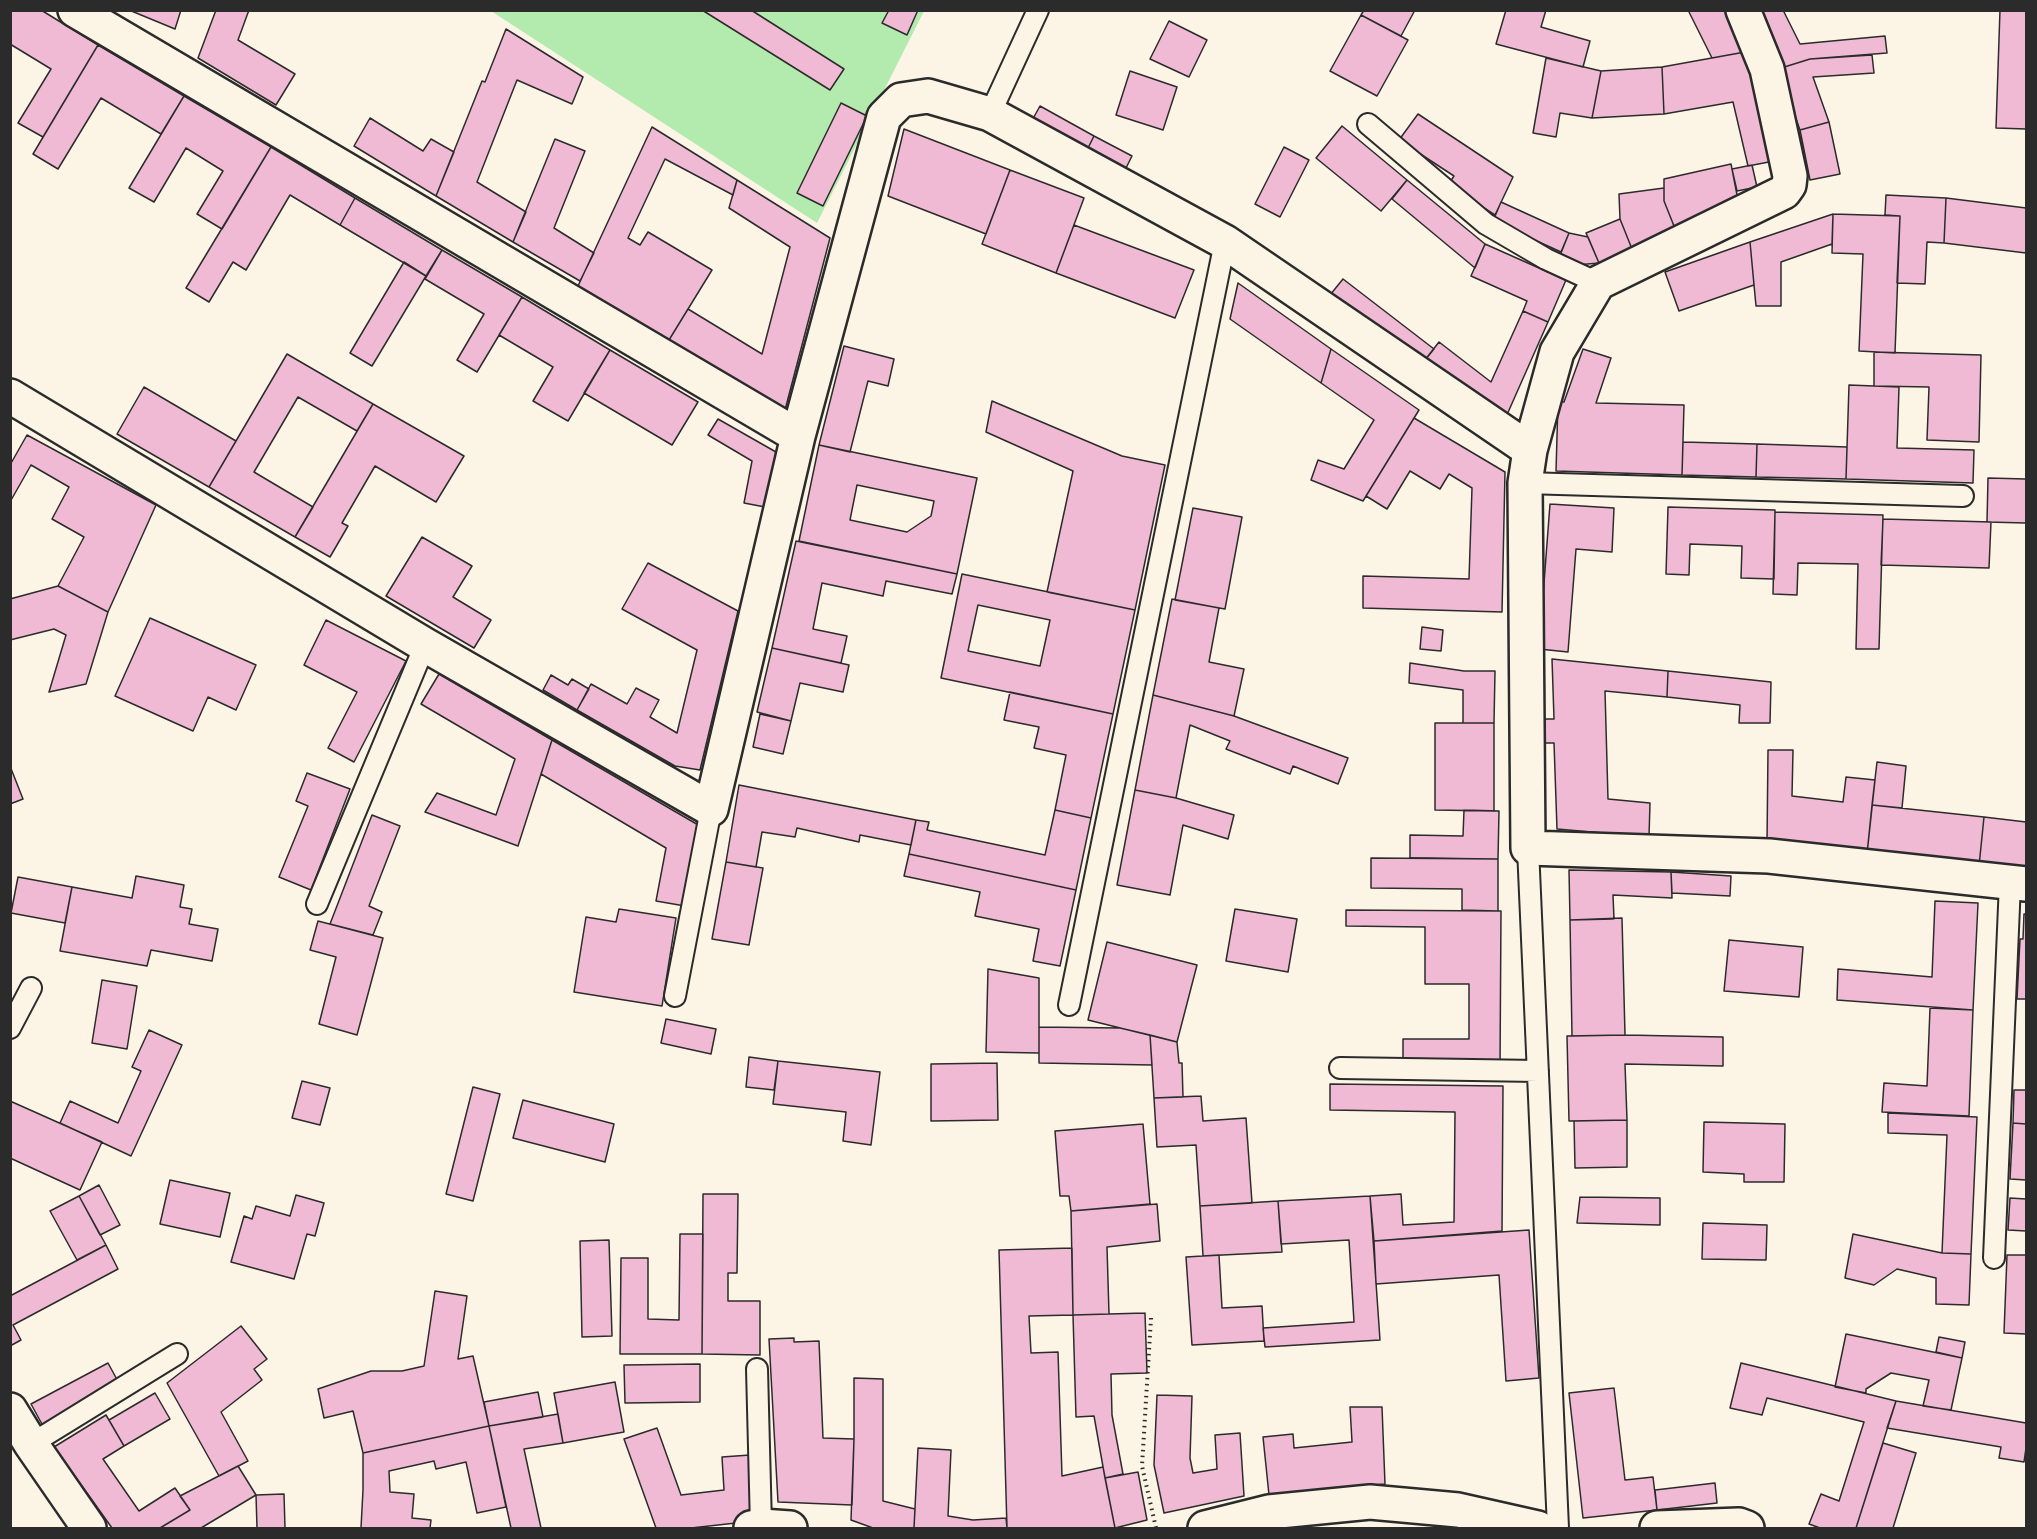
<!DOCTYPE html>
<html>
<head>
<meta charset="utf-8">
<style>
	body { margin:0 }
	#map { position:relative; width:2037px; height:1539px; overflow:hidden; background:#fcf5e5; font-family:Kalam,sans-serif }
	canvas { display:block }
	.frame { position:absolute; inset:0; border:12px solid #2b2b2b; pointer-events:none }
</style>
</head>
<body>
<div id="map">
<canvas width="2037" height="1539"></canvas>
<div class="frame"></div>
</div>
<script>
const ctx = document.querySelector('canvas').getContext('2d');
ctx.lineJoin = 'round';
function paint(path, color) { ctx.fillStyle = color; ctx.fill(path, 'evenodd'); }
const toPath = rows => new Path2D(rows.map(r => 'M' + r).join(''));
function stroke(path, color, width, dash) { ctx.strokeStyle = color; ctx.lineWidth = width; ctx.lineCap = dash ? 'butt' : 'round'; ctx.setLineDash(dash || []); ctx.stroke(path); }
paint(toPath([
	[491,11,924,11,817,223]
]), '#b3eaad');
const building = toPath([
	[10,10,41,10,98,45,43,137,18,123,51,69,10,44,10,10],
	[129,10,181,10,175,29,129,10],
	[216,10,249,10,238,40,295,74,276,105,198,58,216,10],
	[702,10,751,10,844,69,830,90,702,10],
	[889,10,918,10,907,35,882,23,889,10],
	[1364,10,1415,10,1401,36,1361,15,1364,10],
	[1506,10,1546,10,1541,27,1590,41,1583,67,1496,44,1506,10],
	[1688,10,1724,10,1745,52,1712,58,1688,10],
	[1753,10,1783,10,1800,44,1885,36,1887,53,1810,59,1778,69,1753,10],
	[2000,10,2026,10,2026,129,1996,128,2000,10],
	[1361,15,1408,40,1377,96,1330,71,1361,15],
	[1169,21,1207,40,1189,77,1150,59,1169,21],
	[506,29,583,77,572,104,517,80,477,182,526,212,513,242,436,196,482,81,485,82,506,29],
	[98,45,184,96,161,134,101,98,58,169,33,154,98,45],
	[1745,52,1760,97,1774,161,1748,166,1733,102,1664,114,1662,67,1745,52],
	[1872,55,1874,73,1813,77,1829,122,1800,130,1778,69,1810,59,1872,55],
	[1546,58,1601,71,1592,118,1560,113,1556,137,1533,133,1546,58],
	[1662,67,1664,114,1592,118,1601,71,1662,67],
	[1130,71,1177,87,1163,130,1116,115,1130,71],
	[184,96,271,147,222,229,197,214,223,171,186,148,154,202,129,188,184,96],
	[841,103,867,116,823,206,797,193,841,103],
	[1040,106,1094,136,1085,154,1030,124,1040,106],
	[1418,114,1513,177,1495,215,1448,185,1454,176,1399,140,1418,114],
	[370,118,423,151,431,139,454,152,436,196,354,146,370,118],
	[1829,122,1840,174,1810,180,1800,130,1829,122],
	[1342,126,1407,180,1381,211,1316,158,1342,126],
	[652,127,737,180,733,195,665,159,628,238,640,245,648,232,712,270,669,340,578,286,652,127],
	[904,129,1010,170,986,234,888,196,904,129],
	[1094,136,1132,156,1123,174,1085,154,1094,136],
	[555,139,585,151,554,228,594,253,580,281,513,242,555,139],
	[271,147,355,198,340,225,290,195,246,270,233,262,209,302,186,288,271,147],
	[1284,147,1309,160,1280,217,1255,204,1284,147],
	[1731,164,1739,205,1676,231,1664,201,1664,179,1731,164],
	[1752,165,1757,187,1737,191,1732,169,1752,165],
	[1010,170,1084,198,1056,273,982,244,1010,170],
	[737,180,830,238,785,410,669,340,688,309,762,354,790,247,729,208,737,180],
	[1407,180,1485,244,1475,268,1392,199,1407,180],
	[1664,188,1664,201,1676,231,1632,249,1620,219,1619,194,1664,188],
	[1886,195,1946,198,1944,243,1927,242,1925,284,1897,283,1900,216,1885,215,1886,195],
	[355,198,442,250,426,276,340,225,355,198],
	[1946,198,2026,208,2026,253,1944,243,1946,198],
	[1501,202,1569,233,1561,252,1493,221,1501,202],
	[1833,214,1832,244,1781,262,1781,306,1756,306,1750,242,1833,214],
	[1833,214,1900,216,1895,353,1859,351,1863,254,1832,253,1833,214],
	[1620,219,1632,249,1599,263,1586,233,1620,219],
	[1074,225,1194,270,1175,318,1056,273,1074,225],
	[1569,233,1588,237,1599,263,1576,265,1559,258,1569,233],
	[1750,242,1754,285,1679,311,1665,272,1750,242],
	[1485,244,1566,280,1548,322,1523,311,1527,301,1471,276,1485,244],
	[442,250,522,297,477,372,457,360,484,314,425,279,442,250],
	[404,262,426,276,372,366,350,353,404,262],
	[1343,279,1434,349,1421,365,1330,295,1343,279],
	[1238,283,1331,349,1321,383,1230,319,1238,283],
	[522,297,610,350,568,421,533,401,553,367,499,335,522,297],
	[1523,311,1548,322,1502,426,1421,365,1439,342,1491,382,1523,311],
	[844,346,894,359,888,386,868,381,850,452,819,445,844,346],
	[1331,349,1419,410,1363,501,1311,480,1318,460,1344,469,1374,420,1321,383,1331,349],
	[1583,349,1611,358,1596,403,1684,405,1682,475,1556,471,1558,402,1564,402,1583,349],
	[610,350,698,402,672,445,584,393,610,350],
	[1874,352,1981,355,1979,442,1927,440,1929,387,1874,386,1874,352],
	[287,354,373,404,357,431,298,397,254,472,313,507,295,537,209,487,287,354],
	[1849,385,1899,387,1897,448,1974,450,1973,483,1846,479,1849,385],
	[144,387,236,441,209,487,117,434,144,387],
	[992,401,1122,456,1165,465,1135,610,1047,592,1073,471,986,432,992,401],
	[373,404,464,456,436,502,375,466,342,523,348,526,330,557,295,537,373,404],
	[1414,418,1505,472,1502,612,1363,608,1363,576,1469,579,1472,488,1449,474,1440,489,1410,471,1387,509,1366,496,1414,418],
	[718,419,776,452,765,507,744,503,752,461,708,435,718,419],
	[27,435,156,505,108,612,58,586,84,537,52,519,69,487,31,465,10,502,10,465,27,435],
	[1683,442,1757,444,1756,477,1682,475,1683,442],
	[1757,444,1847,447,1846,479,1756,477,1757,444],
	[819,445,977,478,957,574,799,541,819,445],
	[857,485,934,501,931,516,907,532,850,520,857,485],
	[1988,478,2026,479,2026,523,1987,522,1988,478],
	[1550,504,1614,508,1612,552,1576,549,1568,652,1539,649,1550,504],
	[1668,507,1775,510,1774,579,1741,578,1742,546,1690,544,1689,575,1666,574,1668,507],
	[1193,508,1242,517,1225,609,1175,600,1193,508],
	[1775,512,1883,515,1879,649,1856,649,1858,564,1798,563,1797,595,1773,594,1775,512],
	[1883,519,1991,522,1989,568,1881,565,1883,519],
	[422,537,472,566,453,597,491,620,474,648,386,596,422,537],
	[796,541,957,574,952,594,886,581,883,596,822,583,813,629,847,636,841,663,772,648,796,541],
	[648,563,738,611,700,770,675,766,577,710,591,684,627,704,636,688,659,700,650,717,677,733,697,650,622,609,648,563],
	[962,574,1135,610,1113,714,941,678,962,574],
	[978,605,1050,620,1040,666,968,651,978,605],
	[58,586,108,612,86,684,49,692,66,635,54,629,10,640,10,599,58,586],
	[1172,599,1219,608,1209,662,1244,669,1234,716,1153,695,1172,599],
	[150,618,256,665,236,710,208,697,193,731,115,696,150,618],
	[326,620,406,661,354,762,328,748,357,692,304,665,326,620],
	[1422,627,1443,630,1441,651,1420,649,1422,627],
	[772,648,849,665,843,692,800,683,791,721,757,712,772,648],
	[1552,659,1668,671,1667,697,1605,691,1608,799,1650,803,1649,837,1557,829,1554,743,1541,743,1541,719,1554,719,1552,659],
	[1410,663,1464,671,1495,671,1494,723,1463,723,1463,690,1409,683,1410,663],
	[1668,671,1771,682,1770,723,1739,723,1740,705,1667,697,1668,671],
	[439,674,552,740,518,846,425,812,437,793,496,815,515,759,421,704,439,674],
	[551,675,568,685,572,679,589,689,577,710,543,690,551,675],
	[1010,692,1113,714,1091,818,1055,810,1066,755,1034,748,1039,727,1004,720,1010,692],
	[1153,695,1234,716,1348,758,1338,784,1293,766,1290,774,1226,749,1230,741,1190,725,1176,798,1135,790,1153,695],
	[760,714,791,721,783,754,753,747,760,714],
	[1435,723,1494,723,1494,811,1435,810,1435,723],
	[552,740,700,826,685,906,656,901,666,848,541,774,552,740],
	[1768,750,1793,750,1792,796,1843,802,1846,777,1875,780,1867,854,1767,843,1768,750],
	[1877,762,1906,766,1902,808,1872,805,1877,762],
	[10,766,23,799,10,804,10,766],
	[307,773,350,789,311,890,279,877,308,806,296,801,307,773],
	[739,785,916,820,911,845,860,835,859,842,797,828,795,837,762,832,756,867,726,862,739,785],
	[1135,790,1176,798,1234,815,1228,839,1183,825,1170,895,1117,885,1135,790],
	[1872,805,1984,817,1979,866,1867,854,1872,805],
	[1055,810,1091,818,1076,890,909,854,916,820,929,822,927,830,1045,855,1055,810],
	[1464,810,1499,811,1498,859,1410,858,1410,835,1463,836,1464,810],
	[372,815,400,826,369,906,382,912,373,935,330,924,372,815],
	[1984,817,2026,822,2026,871,1979,866,1984,817],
	[909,854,1076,890,1060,966,1033,961,1039,929,975,916,980,892,904,876,909,854],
	[1371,858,1498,859,1498,911,1462,910,1462,889,1371,888,1371,858],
	[726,862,763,868,749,945,712,939,726,862],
	[1569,870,1671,872,1672,898,1613,895,1614,919,1570,920,1569,870],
	[1671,872,1731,876,1730,896,1672,893,1671,872],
	[136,876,184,885,180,907,192,909,189,924,218,929,212,961,151,950,147,966,60,951,72,887,132,898,136,876],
	[18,877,72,887,65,923,11,913,18,877],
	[1935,901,1978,903,1973,1010,1837,1000,1838,969,1932,977,1935,901],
	[619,909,676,918,662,1006,574,992,586,917,616,922,619,909],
	[1235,909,1297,919,1288,972,1226,961,1235,909],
	[1346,910,1501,911,1500,1068,1403,1067,1403,1039,1469,1039,1469,984,1425,984,1425,927,1346,926,1346,910],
	[2024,914,2026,914,2026,999,2017,999,2020,939,2023,939,2024,914],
	[1622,918,1625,1035,1572,1036,1570,920,1622,918],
	[318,921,383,938,357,1035,319,1024,336,957,310,950,318,921],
	[1729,940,1803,947,1799,997,1724,991,1729,940],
	[1107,942,1197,965,1177,1042,1088,1020,1107,942],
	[988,969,1039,978,1039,1053,986,1052,988,969],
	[102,980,137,986,127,1049,92,1043,102,980],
	[1930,1008,1973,1010,1969,1116,1882,1112,1884,1083,1927,1086,1930,1008],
	[666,1019,716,1029,711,1054,661,1043,666,1019],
	[1039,1027,1120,1028,1150,1035,1152,1065,1039,1063,1039,1027],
	[149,1030,182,1045,131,1156,60,1123,70,1101,118,1123,141,1071,132,1067,149,1030],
	[1150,1035,1177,1042,1179,1063,1182,1063,1183,1097,1154,1098,1150,1035],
	[1625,1035,1723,1037,1723,1066,1625,1064,1627,1120,1569,1121,1567,1036,1625,1035],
	[749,1057,778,1061,774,1090,746,1087,749,1057],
	[778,1061,880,1072,871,1145,843,1141,846,1112,773,1104,778,1061],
	[997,1063,998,1120,931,1121,931,1064,997,1063],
	[302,1081,330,1088,320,1125,292,1118,302,1081],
	[1330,1084,1503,1086,1502,1231,1374,1241,1370,1196,1401,1194,1403,1225,1454,1222,1455,1112,1330,1110,1330,1084],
	[473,1087,500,1094,473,1201,446,1194,473,1087],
	[2014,1090,2026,1090,2026,1124,2013,1123,2014,1090],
	[1201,1096,1203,1121,1246,1118,1252,1203,1200,1206,1196,1145,1157,1147,1154,1098,1201,1096],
	[523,1100,614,1124,605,1162,513,1138,523,1100],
	[10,1101,102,1142,80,1190,10,1158,10,1101],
	[1888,1113,1977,1117,1971,1254,1942,1253,1947,1135,1888,1133,1888,1113],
	[1627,1120,1627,1167,1575,1168,1574,1121,1627,1120],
	[1704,1122,1785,1124,1784,1182,1744,1182,1744,1174,1703,1172,1704,1122],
	[2013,1123,2026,1124,2026,1180,2010,1179,2013,1123],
	[1143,1124,1150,1204,1071,1211,1069,1196,1060,1196,1055,1131,1143,1124],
	[170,1180,230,1193,220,1237,160,1224,170,1180],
	[99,1185,120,1225,100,1235,79,1196,99,1185],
	[703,1194,738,1194,737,1273,728,1273,728,1301,760,1301,760,1355,702,1354,703,1194],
	[296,1195,324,1203,315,1236,307,1234,294,1279,231,1262,244,1216,252,1219,256,1206,290,1216,296,1195],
	[79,1196,106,1245,77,1260,50,1211,79,1196],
	[1370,1196,1380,1340,1265,1347,1263,1328,1354,1322,1349,1240,1281,1244,1278,1201,1370,1196],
	[1580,1197,1660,1198,1660,1225,1577,1223,1580,1197],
	[2010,1198,2026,1199,2026,1231,2008,1230,2010,1198],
	[1278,1201,1282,1252,1203,1256,1200,1206,1278,1201],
	[1157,1204,1160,1241,1107,1247,1109,1314,1073,1315,1071,1211,1157,1204],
	[1703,1223,1767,1225,1766,1260,1702,1259,1703,1223],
	[1529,1230,1539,1378,1506,1381,1499,1275,1376,1284,1374,1241,1529,1230],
	[680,1234,703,1234,702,1354,620,1354,621,1258,648,1258,648,1319,679,1320,680,1234],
	[1853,1234,1942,1253,1971,1254,1969,1305,1936,1304,1936,1278,1897,1269,1874,1285,1845,1278,1853,1234],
	[609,1240,612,1336,582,1337,580,1241,609,1240],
	[106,1245,118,1269,13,1325,21,1340,10,1346,10,1296,106,1245],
	[1072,1248,1073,1315,1029,1316,1031,1353,1058,1352,1062,1476,1103,1467,1115,1528,1007,1528,999,1250,1072,1248],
	[1219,1255,1222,1308,1262,1306,1264,1341,1192,1345,1186,1257,1219,1255],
	[2007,1255,2026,1255,2026,1334,2004,1333,2007,1255],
	[435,1291,467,1296,458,1359,473,1356,489,1426,363,1453,353,1411,324,1418,318,1389,371,1371,402,1371,424,1366,435,1291],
	[1145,1313,1147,1373,1111,1374,1112,1415,1123,1474,1105,1478,1094,1416,1076,1417,1073,1315,1145,1313],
	[241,1326,267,1359,254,1369,262,1380,221,1412,248,1461,219,1476,167,1383,241,1326],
	[1846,1334,1962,1358,1951,1410,1923,1406,1929,1380,1891,1373,1866,1389,1866,1393,1835,1387,1846,1334],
	[1939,1337,1965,1342,1962,1358,1936,1352,1939,1337],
	[794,1338,794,1342,819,1341,823,1438,854,1439,852,1505,778,1502,769,1339,794,1338],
	[108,1363,120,1385,43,1426,31,1404,108,1363],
	[1741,1363,1896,1401,1856,1528,1820,1528,1809,1524,1821,1494,1839,1501,1864,1422,1767,1398,1762,1415,1730,1408,1741,1363],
	[700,1364,700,1402,625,1403,624,1365,700,1364],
	[854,1378,883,1379,883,1501,915,1509,914,1528,873,1528,851,1520,854,1439,854,1378],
	[615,1382,624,1432,563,1443,554,1393,615,1382],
	[1614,1388,1625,1480,1653,1477,1657,1510,1583,1518,1569,1393,1614,1388],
	[538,1392,543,1417,489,1426,484,1402,538,1392],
	[155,1393,170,1419,124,1446,109,1420,155,1393],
	[1157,1395,1192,1396,1190,1458,1193,1473,1217,1469,1215,1435,1240,1433,1244,1496,1164,1513,1154,1465,1157,1395],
	[1896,1401,2026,1423,2026,1448,2024,1462,1999,1458,2001,1447,1887,1428,1896,1401],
	[1350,1407,1382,1407,1385,1484,1269,1495,1263,1437,1293,1434,1294,1448,1352,1442,1350,1407],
	[558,1414,563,1443,524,1449,541,1528,511,1528,489,1426,558,1414],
	[106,1415,124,1446,103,1459,139,1511,175,1488,190,1510,160,1528,112,1528,54,1447,106,1415],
	[489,1426,506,1507,477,1513,466,1462,436,1469,434,1461,389,1471,390,1492,414,1494,412,1518,431,1520,430,1528,361,1528,363,1490,363,1453,489,1426],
	[657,1428,681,1495,724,1490,722,1457,750,1455,754,1521,691,1528,656,1528,624,1439,657,1428],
	[1883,1443,1916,1453,1893,1528,1856,1528,1883,1443],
	[918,1448,951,1450,948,1516,973,1520,1006,1518,1007,1528,914,1528,918,1448],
	[238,1466,256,1495,201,1528,160,1528,190,1510,180,1496,238,1466],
	[1138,1472,1147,1520,1115,1528,1105,1478,1138,1472],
	[1715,1483,1717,1503,1657,1510,1655,1490,1715,1483],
	[284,1494,285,1528,257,1528,256,1495,284,1494]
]);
paint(building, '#f0bad5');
stroke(building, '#2b2b2b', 1.5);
const service = toPath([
	[990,114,1038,10],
	[1368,124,1486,224,1546,259,1598,283],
	[1525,483,1963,496],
	[1528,848,1558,1528],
	[317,904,425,645],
	[675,996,711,809],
	[1069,1005,1225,242],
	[10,1028,31,988],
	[1340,1068,1538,1071],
	[1994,1258,2010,883],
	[757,1369,761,1526],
	[31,1444,177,1354]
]);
const minor = toPath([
	[75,10,798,436],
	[1743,10,1767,69,1790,176,1789,185,1784,192,1598,283,1557,352,1530,450,1525,483,1528,848,1769,856,2026,884],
	[10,396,425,645,711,809,798,436,884,117,901,100,928,96,990,114,1225,242,1530,450],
	[751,1528,761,1526,790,1528],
	[1205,1528,1269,1512,1370,1502,1458,1510,1538,1528],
	[1657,1528,1739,1525,1747,1528]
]);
const tertiary = toPath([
	[10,1410,31,1444,89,1528]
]);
stroke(service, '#2b2b2b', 24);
stroke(minor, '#2b2b2b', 38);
stroke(tertiary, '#2b2b2b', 38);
stroke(toPath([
	[1151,1318,1142,1466,1156,1528]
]), '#2b2b2b', 4, [1.5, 4.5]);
stroke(service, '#fcf5e5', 20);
stroke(minor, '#fcf5e5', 33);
stroke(tertiary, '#fcf5e5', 33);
</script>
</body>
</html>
